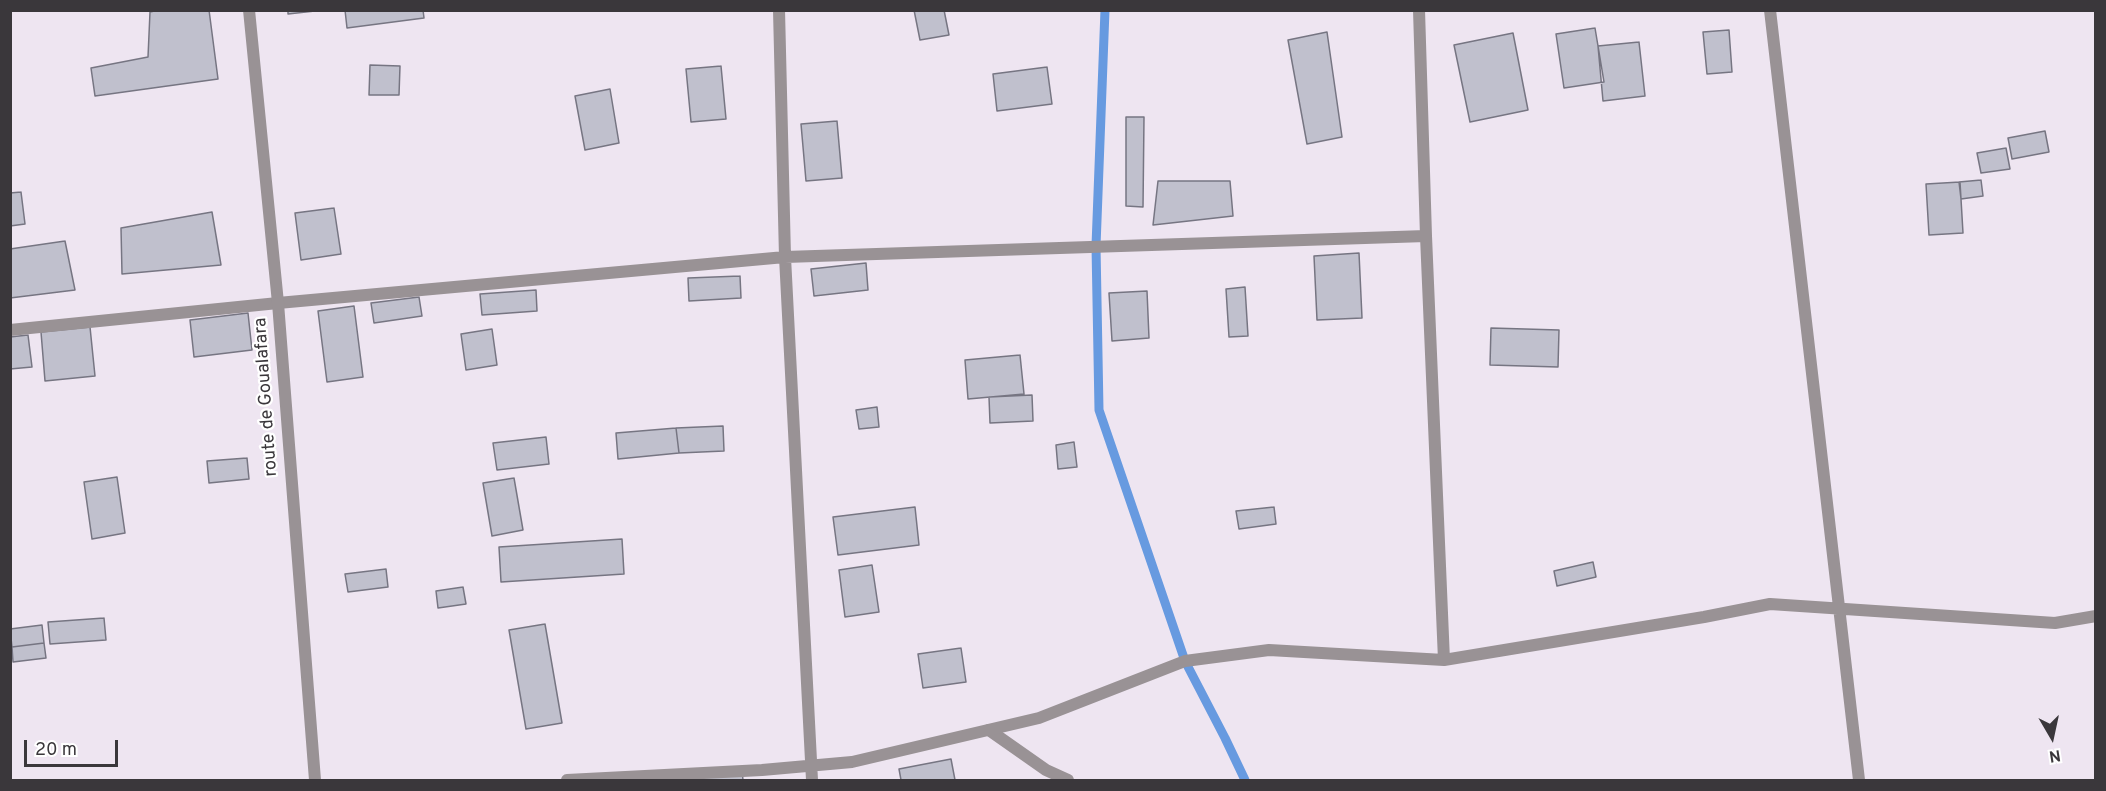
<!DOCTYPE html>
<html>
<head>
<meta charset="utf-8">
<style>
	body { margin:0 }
	#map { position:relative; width:2106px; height:791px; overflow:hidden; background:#eee5f1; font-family:Overpass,sans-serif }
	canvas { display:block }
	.frame { position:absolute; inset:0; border:12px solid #3a373b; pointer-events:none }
	.north { position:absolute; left:2022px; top:707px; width:60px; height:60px; -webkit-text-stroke:4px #fff; paint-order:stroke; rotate:171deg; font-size:16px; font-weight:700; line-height:24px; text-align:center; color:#3a373b }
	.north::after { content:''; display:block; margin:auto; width:21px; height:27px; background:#3a373b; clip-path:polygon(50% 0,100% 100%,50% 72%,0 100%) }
	.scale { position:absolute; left:24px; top:740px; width:94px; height:27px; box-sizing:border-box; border:3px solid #3a373b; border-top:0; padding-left:8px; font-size:18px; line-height:21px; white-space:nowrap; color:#3a373b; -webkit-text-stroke:4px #fff; paint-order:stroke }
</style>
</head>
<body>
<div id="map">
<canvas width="2106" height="791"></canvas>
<div class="frame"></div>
<div class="north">N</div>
<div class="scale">20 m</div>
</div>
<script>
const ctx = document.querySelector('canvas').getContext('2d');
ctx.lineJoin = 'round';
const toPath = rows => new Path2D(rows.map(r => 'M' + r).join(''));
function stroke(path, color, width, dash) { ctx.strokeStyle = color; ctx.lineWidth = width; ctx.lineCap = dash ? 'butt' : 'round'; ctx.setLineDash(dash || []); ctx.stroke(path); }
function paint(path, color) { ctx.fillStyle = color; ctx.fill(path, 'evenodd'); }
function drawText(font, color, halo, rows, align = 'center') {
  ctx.font = font + ' Overpass,sans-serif'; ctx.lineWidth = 4.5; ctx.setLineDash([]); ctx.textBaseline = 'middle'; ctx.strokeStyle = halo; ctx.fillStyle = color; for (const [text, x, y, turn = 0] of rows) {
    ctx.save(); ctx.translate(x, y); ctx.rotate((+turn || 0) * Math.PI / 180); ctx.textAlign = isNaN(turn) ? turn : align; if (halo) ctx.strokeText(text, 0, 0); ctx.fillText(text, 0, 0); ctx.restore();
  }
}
stroke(toPath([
	[1105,10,1096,246,1099,410,1185,661,1225,738,1245,780]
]), '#679ae0', 9);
const building = toPath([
	[159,10,209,10,218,79,95,96,91,68,148,57,150,12,159,10],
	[288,10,324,10,288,14,288,10],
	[345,10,423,10,424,18,347,28,345,10],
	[914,10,944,10,949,35,920,40,914,10],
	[1595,28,1604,82,1564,88,1556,34,1595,28],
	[1729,30,1732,72,1707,74,1703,32,1729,30],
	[1327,32,1342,137,1307,144,1288,40,1327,32],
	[1513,33,1528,110,1470,122,1454,45,1513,33],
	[1639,42,1645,96,1603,101,1598,46,1639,42],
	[370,65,400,66,399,95,369,95,370,65],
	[721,66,726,119,691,122,686,69,721,66],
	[1047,67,1052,104,997,111,993,74,1047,67],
	[610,89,619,143,585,150,575,96,610,89],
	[1126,117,1144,117,1143,207,1126,206,1126,117],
	[837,121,842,178,806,181,801,124,837,121],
	[2045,131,2049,152,2012,159,2008,138,2045,131],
	[2006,148,2010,169,1981,173,1977,153,2006,148],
	[1981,180,1983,196,1961,199,1959,182,1981,180],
	[1158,181,1230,181,1233,216,1153,225,1158,181],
	[1960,182,1963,233,1929,235,1926,184,1960,182],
	[21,192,25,224,10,226,10,193,21,192],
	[334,208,341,254,301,260,295,213,334,208],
	[212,212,221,265,122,274,121,228,212,212],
	[65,241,75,290,10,298,10,249,65,241],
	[1359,253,1362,318,1317,320,1314,256,1359,253],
	[866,263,868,290,814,296,811,269,866,263],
	[740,276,741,298,689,301,688,278,740,276],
	[1245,287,1248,336,1229,337,1226,289,1245,287],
	[536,290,537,311,482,315,480,294,536,290],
	[1147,291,1149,338,1112,341,1109,293,1147,291],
	[419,297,422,316,374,323,371,303,419,297],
	[354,306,363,377,327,382,318,311,354,306],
	[248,313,252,350,194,357,190,320,248,313],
	[90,327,95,376,45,381,41,332,90,327],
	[1491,328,1559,330,1558,367,1490,365,1491,328],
	[492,329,497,365,466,370,461,334,492,329],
	[28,335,32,367,10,369,10,337,28,335],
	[1020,355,1024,394,968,399,965,360,1020,355],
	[1032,395,1033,421,990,423,989,397,1032,395],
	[877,407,879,427,859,429,856,410,877,407],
	[723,426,724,451,679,453,676,428,723,426],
	[676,428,679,453,618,459,616,433,676,428],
	[546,437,549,464,497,470,493,443,546,437],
	[1074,442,1077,467,1058,469,1056,445,1074,442],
	[247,458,249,479,209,483,207,461,247,458],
	[117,477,125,533,92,539,84,482,117,477],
	[514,478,523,530,492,536,483,483,514,478],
	[915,507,919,545,838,555,833,517,915,507],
	[1274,507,1276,524,1239,529,1236,511,1274,507],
	[622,539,624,574,501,582,499,547,622,539],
	[1593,562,1596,577,1557,586,1554,571,1593,562],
	[872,565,879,612,845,617,839,570,872,565],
	[386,569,388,587,348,592,345,574,386,569],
	[463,587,466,604,438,608,436,591,463,587],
	[104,618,106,640,50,644,48,622,104,618],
	[545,624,562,723,526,729,509,630,545,624],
	[42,625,44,643,12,647,10,629,42,625],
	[44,643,46,658,13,662,12,647,44,643],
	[961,648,966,682,923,688,918,654,961,648],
	[951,759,955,780,901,780,899,769,951,759],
	[742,771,743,780,682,780,681,776,742,771]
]);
paint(building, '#c0c0cd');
stroke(building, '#767582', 1.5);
stroke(toPath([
	[989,730,1046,770,1068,780]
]), '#999295', 12);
stroke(toPath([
	[779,10,785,257,812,780],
	[1419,10,1426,236,1444,660],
	[1770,10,1859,780],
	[10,330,278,303,785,257,1426,236],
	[567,780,762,770,852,762,1039,718,1185,661,1269,650,1444,660,1704,617,1770,604,2055,623,2096,616]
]), '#999295', 12);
stroke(toPath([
	[249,10,278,303,315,780]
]), '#999295', 12);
drawText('18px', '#3a373b', '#fff', [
	["route de Goualafara",267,397,-94]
]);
</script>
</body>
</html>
